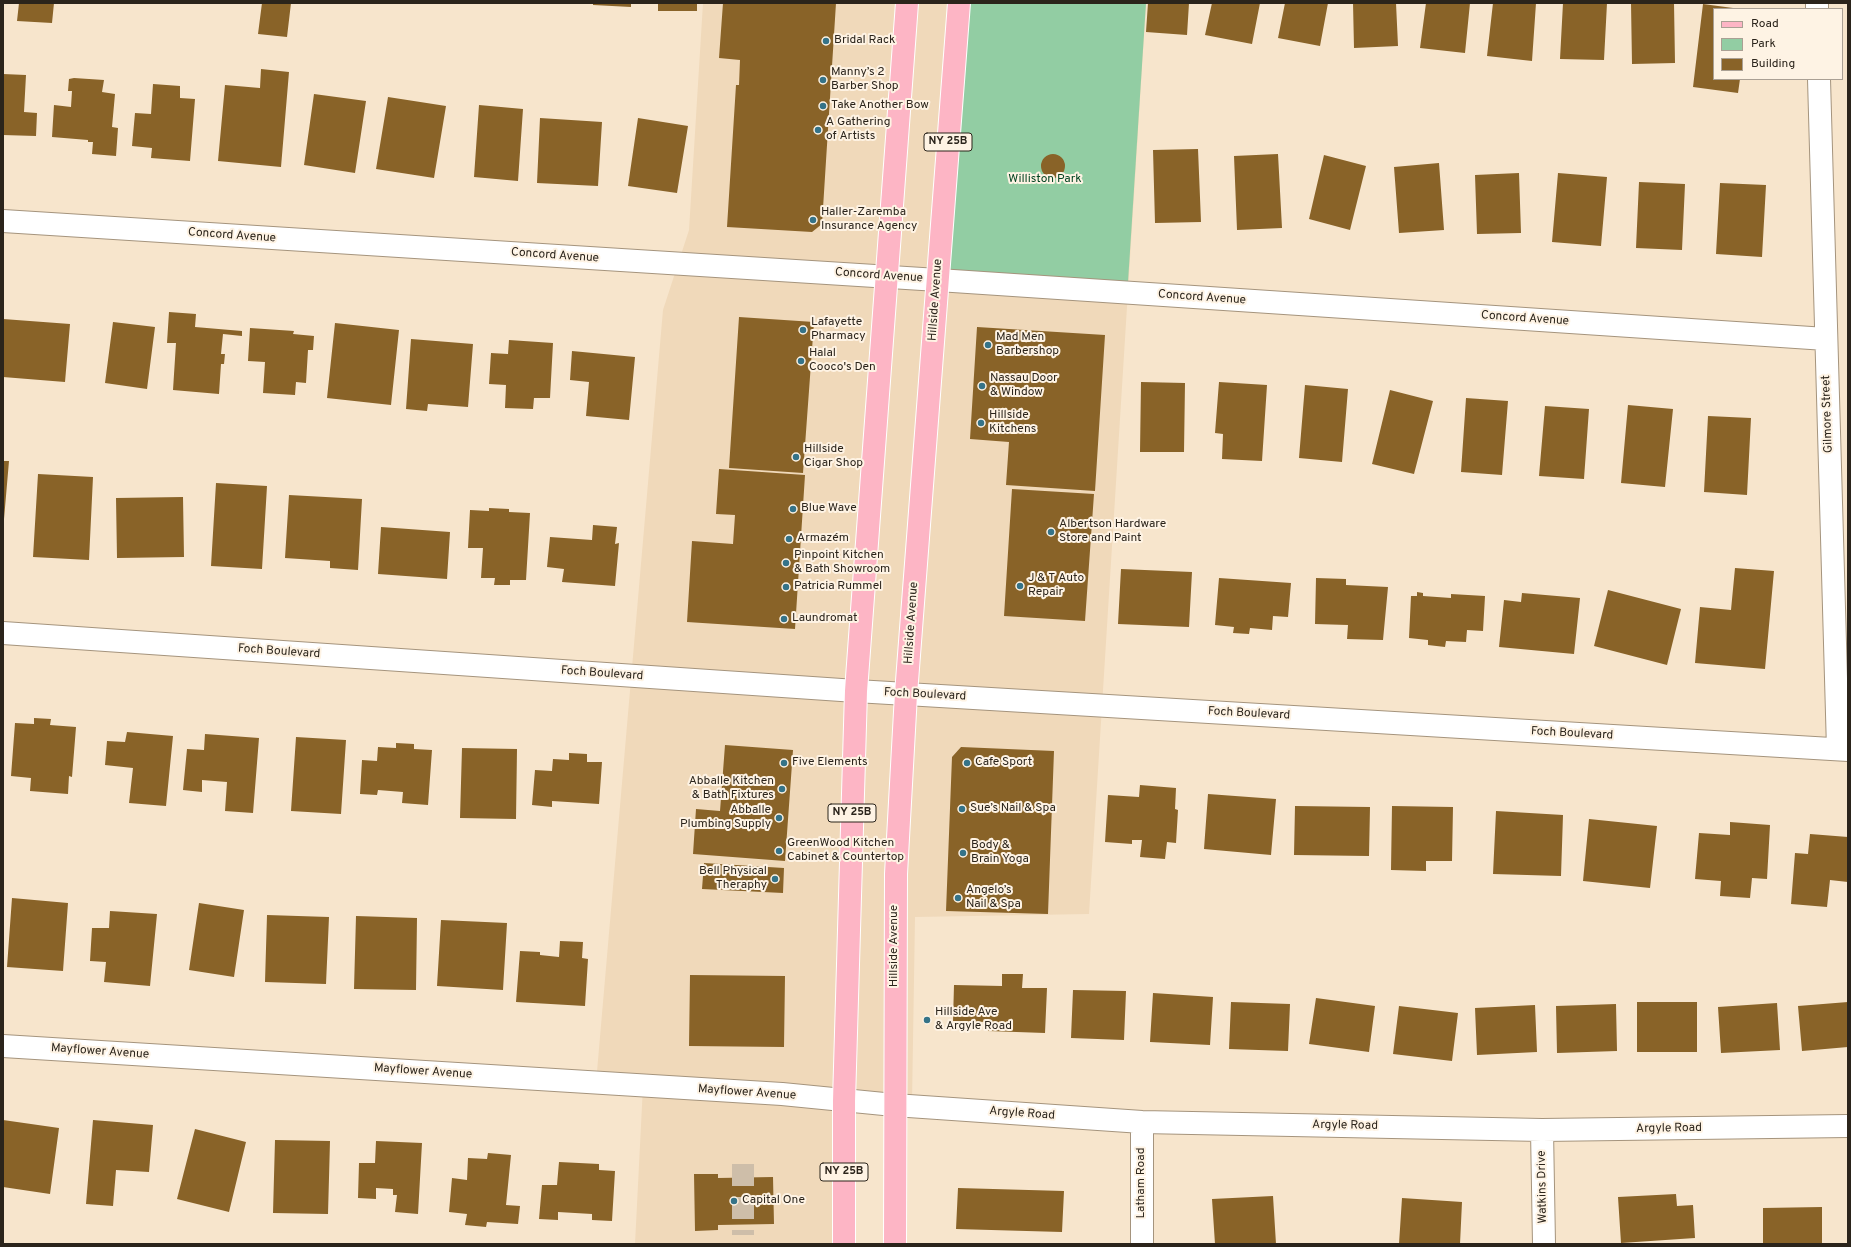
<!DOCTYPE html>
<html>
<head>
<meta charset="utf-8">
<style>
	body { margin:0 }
	#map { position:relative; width:1851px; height:1247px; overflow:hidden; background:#f7e5cc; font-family:Overpass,sans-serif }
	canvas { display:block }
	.frame { position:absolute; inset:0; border:4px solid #2b241b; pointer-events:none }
	.legend { position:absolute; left:1713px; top:8px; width:130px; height:72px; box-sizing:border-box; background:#fef3e4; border:1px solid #aaa094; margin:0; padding:5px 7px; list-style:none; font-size:12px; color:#2b241b }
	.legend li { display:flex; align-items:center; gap:8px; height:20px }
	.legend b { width:20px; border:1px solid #aaa094 }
</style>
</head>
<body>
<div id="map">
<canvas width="1851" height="1247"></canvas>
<div class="frame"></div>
<ul class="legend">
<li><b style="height:5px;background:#fdb5c5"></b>Road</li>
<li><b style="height:11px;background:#92cda3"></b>Park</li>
<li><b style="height:11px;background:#896328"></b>Building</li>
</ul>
</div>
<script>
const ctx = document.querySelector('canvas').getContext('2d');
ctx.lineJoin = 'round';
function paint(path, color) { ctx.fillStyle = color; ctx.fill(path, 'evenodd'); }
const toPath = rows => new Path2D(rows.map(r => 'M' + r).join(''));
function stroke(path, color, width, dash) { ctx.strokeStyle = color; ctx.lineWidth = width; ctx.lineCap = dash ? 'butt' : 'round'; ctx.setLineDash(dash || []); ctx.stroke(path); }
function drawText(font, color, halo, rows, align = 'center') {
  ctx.font = font + ' Overpass,sans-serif'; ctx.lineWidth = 4; ctx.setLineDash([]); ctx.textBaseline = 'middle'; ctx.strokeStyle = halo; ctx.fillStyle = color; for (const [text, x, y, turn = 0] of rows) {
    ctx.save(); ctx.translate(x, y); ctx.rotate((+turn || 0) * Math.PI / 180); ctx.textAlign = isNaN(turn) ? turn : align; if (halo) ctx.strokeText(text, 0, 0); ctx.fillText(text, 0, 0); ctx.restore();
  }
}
paint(toPath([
	[703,3,1146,3,1089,914,915,917,912,1103,844,1101,844,1244,635,1244,643,1086,596,1083,663,310,689,230]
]), '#f0d9ba');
paint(toPath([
	[969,3,1146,3,1128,282,947,272]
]), '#92cda3');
paint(toPath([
	[19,3,54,3,52,23,17,21],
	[262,3,291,3,287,37,258,34],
	[593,3,631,3,631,7,593,5],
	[658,3,697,3,697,11,658,11],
	[723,3,836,3,822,224,812,232,727,227,736,85,739,85,740,60,719,58],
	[1148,3,1189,3,1187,35,1146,32],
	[1212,3,1260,3,1252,44,1205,35],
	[1285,3,1328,3,1320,46,1278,38],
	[1353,3,1396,3,1398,46,1354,48],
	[1426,3,1470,3,1465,53,1420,48],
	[1493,3,1536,3,1532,61,1487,56],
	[1563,3,1607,3,1604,60,1560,59],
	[1631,3,1674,3,1675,63,1632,64],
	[1703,4,1733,8,1714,9,1714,79,1740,79,1738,93,1693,87],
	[261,69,289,72,281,167,218,161,225,85,260,88],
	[3,74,26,75,24,112,37,113,36,136,3,135],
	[74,78,104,80,102,92,115,94,112,127,118,128,116,156,92,154,93,142,88,142,88,140,52,137,54,105,71,107,72,91,68,91,69,79],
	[153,84,180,86,180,98,195,99,190,161,151,158,152,148,132,146,135,113,151,114],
	[314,94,366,101,355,173,304,165],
	[388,97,446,106,434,178,376,169],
	[479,105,523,109,518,181,474,177],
	[540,118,602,122,598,186,537,183],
	[638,118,688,126,677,193,628,186],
	[1198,149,1201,222,1155,223,1153,150],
	'1041 166a12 12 0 1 1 24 0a12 12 0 1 1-24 0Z',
	[1278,154,1282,228,1237,230,1234,156],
	[1324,155,1366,166,1350,230,1309,219],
	[1439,163,1444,230,1399,233,1394,167],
	[1519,173,1521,233,1477,234,1475,175],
	[1558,173,1607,177,1601,246,1552,242],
	[1639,182,1685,184,1682,250,1636,248],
	[1720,183,1766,185,1762,257,1716,254],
	[169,312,196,314,195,327,242,331,242,336,223,334,221,354,225,354,224,364,221,364,219,394,173,390,176,343,167,343],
	[739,317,814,322,803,473,729,468],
	[3,319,70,324,65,382,3,377],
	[113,322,155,327,147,389,105,383],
	[335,323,399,330,391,405,327,398],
	[977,327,1105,335,1095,491,1006,485,1009,442,970,439],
	[250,328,294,331,293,334,314,336,313,350,308,350,306,383,296,382,295,395,263,393,265,362,248,361],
	[411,339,473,344,468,407,428,404,427,411,406,409],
	[509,340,553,343,550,398,534,398,533,409,505,408,506,385,489,384,491,353,508,354],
	[572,351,635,357,629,420,586,416,589,382,570,380],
	[1141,382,1185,383,1184,452,1140,452],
	[1219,382,1267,385,1262,461,1222,459,1223,434,1215,433],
	[1305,385,1348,389,1342,462,1299,458],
	[1390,390,1433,401,1414,474,1372,464],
	[1466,398,1508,401,1502,475,1461,472],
	[1628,405,1673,409,1665,487,1621,483],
	[1545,406,1589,409,1584,479,1539,476],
	[1708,416,1751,418,1747,495,1704,492],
	[3,461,9,461,4,519,3,519],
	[719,469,805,475,795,629,687,622,692,541,733,544,735,515,716,514],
	[38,474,93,477,89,560,33,557],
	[216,483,267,486,262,569,211,566],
	[1012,489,1094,494,1085,621,1004,616],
	[289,495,362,499,358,570,330,568,330,561,285,558],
	[183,497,184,557,117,558,116,498],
	[489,508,509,509,509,512,530,513,526,580,510,580,510,585,494,585,495,578,481,578,483,548,468,548,470,510,489,511],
	[593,525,617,527,615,544,619,543,615,586,562,582,564,569,547,567,550,537,592,540],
	[381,527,450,532,447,579,378,574],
	[1735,568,1774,571,1765,669,1695,663,1700,607,1731,610],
	[1121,569,1192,572,1189,627,1118,624],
	[1219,578,1291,583,1288,617,1273,616,1272,630,1250,628,1249,634,1233,633,1234,627,1215,625],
	[1316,578,1346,579,1346,585,1388,587,1383,640,1347,639,1348,625,1315,624],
	[1608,590,1681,609,1667,665,1594,646],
	[1417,592,1423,593,1423,596,1451,598,1451,594,1485,596,1483,631,1467,630,1466,642,1446,641,1445,647,1428,645,1428,640,1409,638,1411,596,1417,596],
	[1522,593,1580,598,1574,654,1499,647,1504,600,1521,602],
	[34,718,51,719,50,725,76,727,72,777,69,776,68,794,30,791,31,778,11,776,15,723,34,724],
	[127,732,173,736,166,806,129,803,133,768,105,765,107,741,125,742],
	[205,734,259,738,253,813,225,811,227,782,202,780,202,792,183,790,187,749,204,750],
	[296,737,346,740,341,814,291,811],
	[396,743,414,744,414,749,432,750,428,805,402,803,403,792,378,790,377,795,360,794,362,760,377,761,378,747,396,748],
	[725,745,793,750,785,861,693,854,696,809,720,811],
	[961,747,1054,751,1048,914,946,911,952,757],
	[462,748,517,749,516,819,460,818],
	[569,753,587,754,587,762,602,762,599,804,552,801,552,807,532,805,535,770,552,771,553,759,569,760],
	[1140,785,1176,788,1175,809,1178,810,1176,843,1167,842,1165,859,1140,857,1142,840,1132,840,1132,844,1105,842,1108,795,1139,797],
	[1208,794,1276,799,1271,855,1204,849],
	[1295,806,1370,807,1369,856,1294,855],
	[1392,806,1453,807,1452,861,1426,861,1426,871,1391,870],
	[1496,811,1563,815,1561,876,1493,874],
	[1589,819,1657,826,1650,888,1583,881],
	[1730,822,1770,825,1767,879,1752,878,1750,898,1720,896,1721,881,1695,879,1699,833,1730,835],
	[1810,834,1848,837,1848,882,1830,880,1827,907,1791,904,1795,853,1808,854],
	[704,863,784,868,783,893,702,889],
	[12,898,68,903,63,971,7,967],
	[199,903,244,910,234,977,189,970],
	[110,911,157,914,150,986,104,982,106,962,90,961,92,928,109,928],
	[267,915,329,917,326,984,265,982],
	[356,916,417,918,416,990,354,989],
	[441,920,507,923,503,990,437,986],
	[560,941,583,942,582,958,588,959,585,1006,516,1002,520,951,540,952,540,955,559,957],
	[1002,974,1023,974,1022,988,1047,988,1045,1033,988,1031,989,1022,953,1021,954,985,1002,986],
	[690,975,785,976,784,1047,689,1046],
	[1073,990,1126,991,1124,1040,1071,1038],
	[1153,993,1213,997,1210,1045,1150,1042],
	[1316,998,1375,1006,1369,1052,1309,1044],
	[1231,1002,1290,1004,1288,1051,1229,1049],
	[1637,1002,1697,1002,1697,1052,1637,1052],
	[1848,1002,1848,1047,1802,1051,1798,1006],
	[1777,1003,1780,1050,1721,1053,1718,1007],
	[1616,1004,1617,1051,1557,1053,1556,1006],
	[1535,1005,1537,1052,1477,1055,1475,1008],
	[1399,1006,1458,1013,1452,1061,1393,1054],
	[3,1120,59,1128,50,1194,3,1187],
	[93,1120,153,1125,149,1172,116,1170,113,1206,86,1204],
	[195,1129,246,1142,229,1212,177,1199],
	[275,1140,330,1141,328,1214,273,1213],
	[376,1141,422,1143,418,1214,395,1212,397,1195,393,1195,393,1189,376,1188,376,1199,358,1198,359,1163,375,1163],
	[488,1153,511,1155,506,1205,520,1206,518,1224,487,1222,486,1227,465,1225,467,1214,449,1212,452,1178,467,1180,468,1158,487,1159],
	[559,1162,599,1164,599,1170,615,1171,612,1221,592,1220,592,1214,558,1212,558,1220,539,1219,542,1185,557,1185],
	[694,1174,718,1174,718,1178,773,1177,774,1224,718,1225,718,1230,695,1231],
	[958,1188,1064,1191,1062,1232,956,1229],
	[1676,1194,1677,1206,1693,1205,1695,1238,1621,1243,1618,1197],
	[1273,1196,1276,1244,1215,1244,1212,1199],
	[1402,1198,1462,1202,1460,1244,1399,1244],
	[1822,1207,1822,1244,1763,1244,1763,1208]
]), '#896328');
stroke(toPath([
	[743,1164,743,1235]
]), '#cebea9', 22, [22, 11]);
const minor = toPath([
	[1817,3,1817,9],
	[1819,79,1838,749],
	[3,221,938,280,1826,339],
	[3,633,856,691,1848,750],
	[3,1046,782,1094,894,1105,1142,1122,1542,1130,1848,1126],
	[1542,1130,1544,1244],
	[1142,1244,1142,1122]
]);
const major = toPath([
	[844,1244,844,1101,856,691,907,3],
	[895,1244,896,874,906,694,959,3]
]);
stroke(minor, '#a5947d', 24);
stroke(major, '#fff', 24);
stroke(minor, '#fff', 22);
stroke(major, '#fdb5c5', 22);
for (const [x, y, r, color] of [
	[826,41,4,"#357388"],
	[823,80,4,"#357388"],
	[823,106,4,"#357388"],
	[818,130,4,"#357388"],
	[813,220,4,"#357388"],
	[803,330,4,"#357388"],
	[988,345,4,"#357388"],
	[801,361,4,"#357388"],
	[982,386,4,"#357388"],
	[981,423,4,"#357388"],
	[796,457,4,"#357388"],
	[793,509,4,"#357388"],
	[1051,532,4,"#357388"],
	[789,539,4,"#357388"],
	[786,563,4,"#357388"],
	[1020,586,4,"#357388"],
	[786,587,4,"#357388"],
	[784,619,4,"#357388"],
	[784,763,4,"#357388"],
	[967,763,4,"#357388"],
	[782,789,4,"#357388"],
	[962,809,4,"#357388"],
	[779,818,4,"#357388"],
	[779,851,4,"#357388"],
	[963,853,4,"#357388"],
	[775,879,4,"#357388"],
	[958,898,4,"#357388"],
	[927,1020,4,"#357388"],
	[734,1201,4,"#357388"]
]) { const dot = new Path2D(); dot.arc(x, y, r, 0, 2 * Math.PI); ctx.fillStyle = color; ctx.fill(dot); stroke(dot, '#fef3e4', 1.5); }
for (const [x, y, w] of [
	[948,142,48],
	[852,813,48],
	[844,1172,48]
]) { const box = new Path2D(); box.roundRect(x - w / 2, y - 9, w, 18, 3); ctx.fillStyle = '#fef3e4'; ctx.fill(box); stroke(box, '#2b241b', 1); }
drawText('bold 11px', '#2b241b', null, [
	["NY 25B",948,142],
	["NY 25B",852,813],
	["NY 25B",844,1172]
]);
drawText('12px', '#2b241b', '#fef3e4', [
	["Bridal Rack",834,41],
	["Manny’s 2",831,73],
	["Barber Shop",831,87],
	["Take Another Bow",831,106],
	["A Gathering",826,123],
	["of Artists",826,137],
	["Haller-Zaremba",821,213],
	["Insurance Agency",821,227],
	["Lafayette",811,323],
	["Pharmacy",811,337],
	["Mad Men",996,338],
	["Barbershop",996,352],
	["Halal",809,354],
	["Cooco's Den",809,368],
	["Nassau Door",990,379],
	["& Window",990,393],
	["Hillside",989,416],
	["Kitchens",989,430],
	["Hillside",804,450],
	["Cigar Shop",804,464],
	["Blue Wave",801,509],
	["Albertson Hardware",1059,525],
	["Store and Paint",1059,539],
	["Armazém",797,539],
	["Pinpoint Kitchen",794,556],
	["& Bath Showroom",794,570],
	["J & T Auto",1028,579],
	["Repair",1028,593],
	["Patricia Rummel",794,587],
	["Laundromat",792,619],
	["Five Elements",792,763],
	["Cafe Sport",975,763],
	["Abballe Kitchen",774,782,"right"],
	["& Bath Fixtures",774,796,"right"],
	["Sue’s Nail & Spa",970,809],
	["Abballe",771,811,"right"],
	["Plumbing Supply",771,825,"right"],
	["GreenWood Kitchen",787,844],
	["Cabinet & Countertop",787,858],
	["Body &",971,846],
	["Brain Yoga",971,860],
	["Bell Physical",767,872,"right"],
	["Theraphy",767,886,"right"],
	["Angelo’s",966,891],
	["Nail & Spa",966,905],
	["Hillside Ave",935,1013],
	["& Argyle Road",935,1027],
	["Capital One",742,1201]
], 'left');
drawText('12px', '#024421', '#fef3e4', [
	["Williston Park",1045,180]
]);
drawText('12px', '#2b241b', '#fef3e4', [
	["Concord Avenue",232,236,4],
	["Concord Avenue",555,256,4],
	["Concord Avenue",879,276,4],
	["Concord Avenue",1202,298,4],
	["Hillside Avenue",936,300,-86],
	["Concord Avenue",1525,319,4],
	["Gilmore Street",1828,414,-92],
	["Hillside Avenue",912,623,-86],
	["Foch Boulevard",279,652,4],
	["Foch Boulevard",602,674,4],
	["Foch Boulevard",925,695,3],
	["Foch Boulevard",1249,714,3],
	["Foch Boulevard",1572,734,3],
	["Hillside Avenue",895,946,-90],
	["Mayflower Avenue",100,1052,4],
	["Mayflower Avenue",423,1072,4],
	["Mayflower Avenue",747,1093,4],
	["Argyle Road",1022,1114,4],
	["Argyle Road",1345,1126,1],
	["Argyle Road",1669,1129,-1],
	["Latham Road",1142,1183,-90],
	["Watkins Drive",1543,1187,-91]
]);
</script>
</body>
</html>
